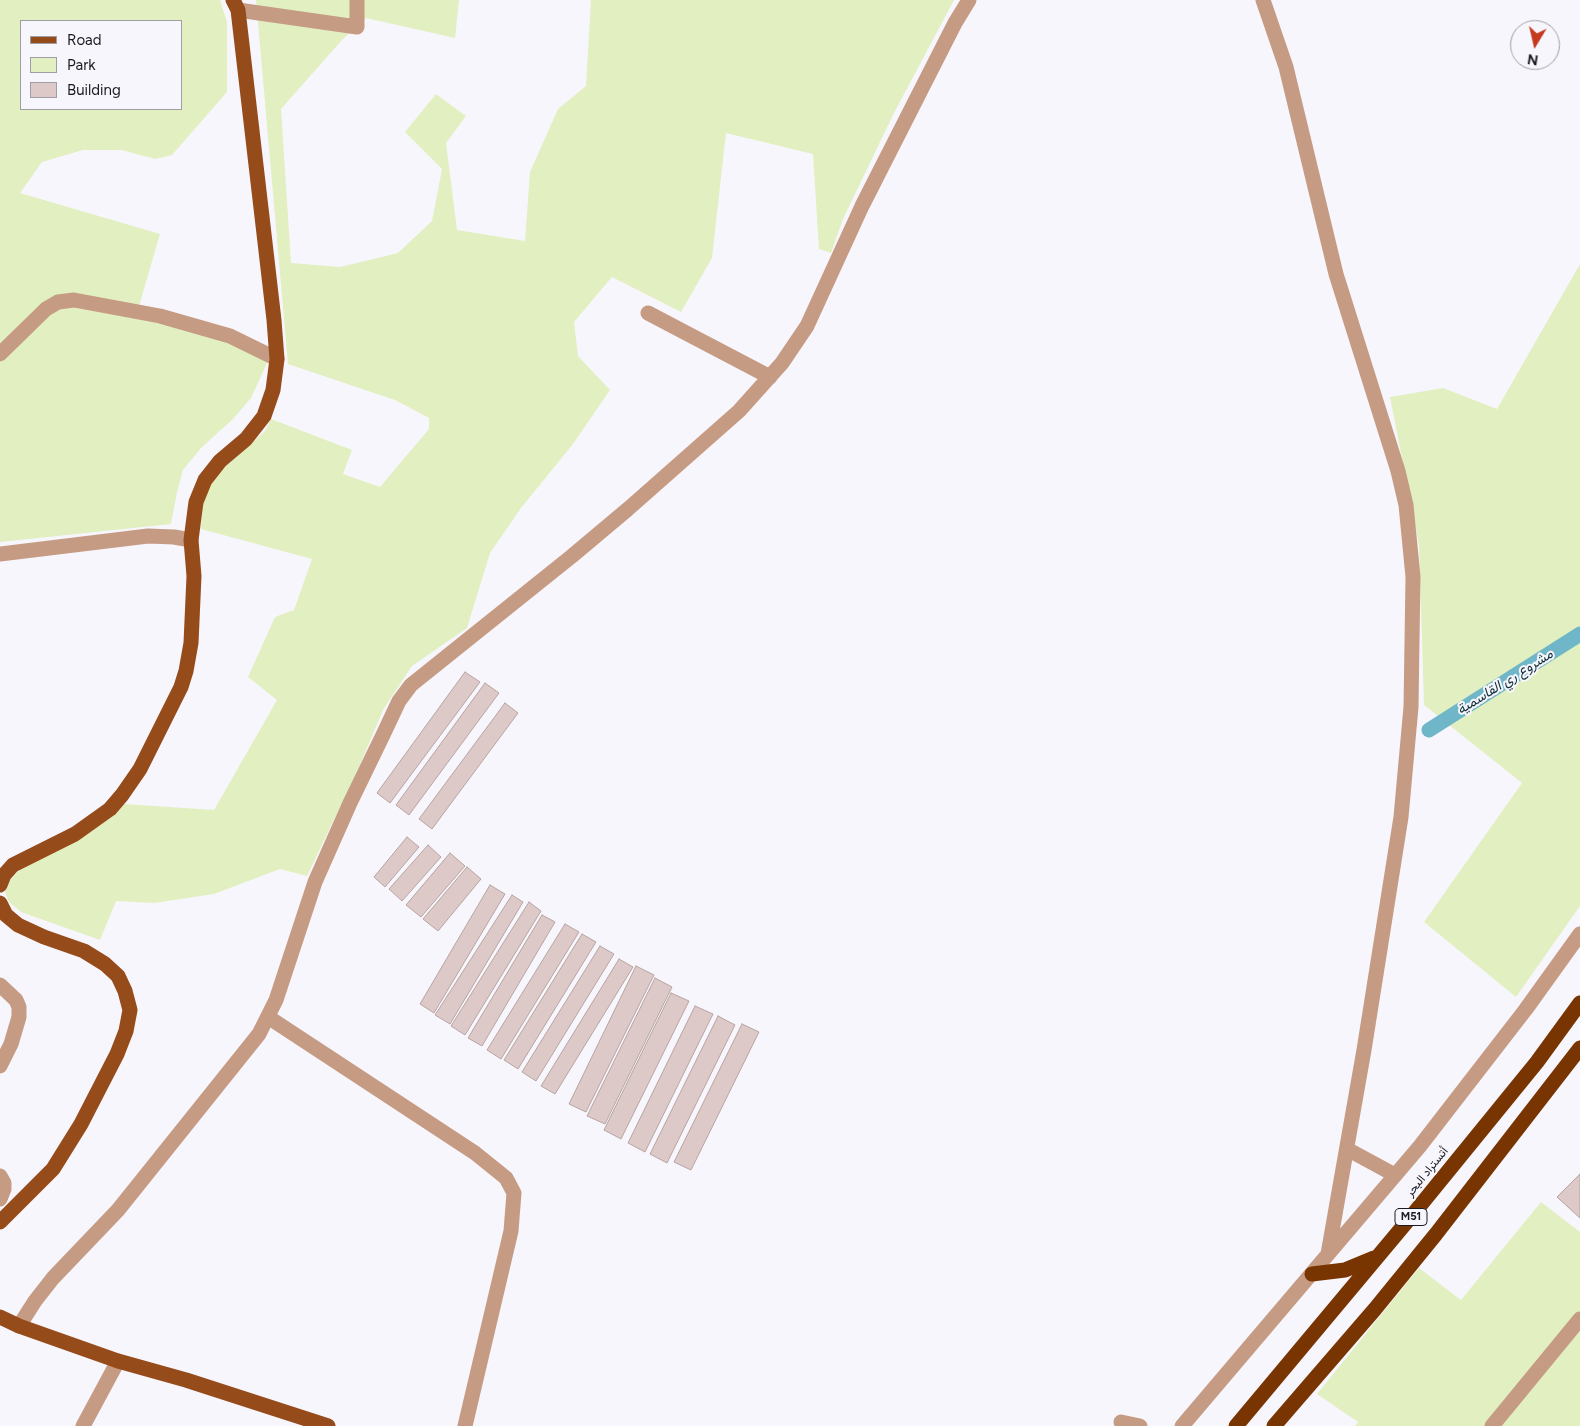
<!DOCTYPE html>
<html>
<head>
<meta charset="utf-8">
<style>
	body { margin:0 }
	#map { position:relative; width:1580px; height:1426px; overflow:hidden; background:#f8f6fd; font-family:Figtree,sans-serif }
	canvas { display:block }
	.legend { position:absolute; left:20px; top:20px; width:162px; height:90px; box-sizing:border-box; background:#f8f6fd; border:1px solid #a09ea5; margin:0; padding:6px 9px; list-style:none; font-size:15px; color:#1c1a20 }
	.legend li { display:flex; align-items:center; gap:10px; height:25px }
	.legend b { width:25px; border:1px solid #a09ea5 }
	.north { position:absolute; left:1510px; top:20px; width:50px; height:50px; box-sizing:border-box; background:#f8f6fd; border:1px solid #a09ea5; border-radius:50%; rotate:189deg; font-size:14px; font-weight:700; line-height:20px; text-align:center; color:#1c1a20 }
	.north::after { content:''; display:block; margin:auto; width:18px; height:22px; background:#c4391f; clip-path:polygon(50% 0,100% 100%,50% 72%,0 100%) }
</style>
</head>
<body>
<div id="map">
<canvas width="1580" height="1426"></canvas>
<ul class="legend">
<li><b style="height:6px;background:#964b1b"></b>Road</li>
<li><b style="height:14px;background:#e2efc1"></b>Park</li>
<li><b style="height:14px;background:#ddc9c7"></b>Building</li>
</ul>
<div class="north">N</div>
</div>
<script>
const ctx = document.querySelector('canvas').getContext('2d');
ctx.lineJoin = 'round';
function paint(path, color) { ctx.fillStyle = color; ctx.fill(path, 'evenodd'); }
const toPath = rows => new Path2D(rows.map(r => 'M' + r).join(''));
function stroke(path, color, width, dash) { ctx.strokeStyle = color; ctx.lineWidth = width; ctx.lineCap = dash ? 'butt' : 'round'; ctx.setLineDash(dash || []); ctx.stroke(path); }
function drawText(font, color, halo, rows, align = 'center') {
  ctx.font = font + ' Figtree,Vazirmatn,sans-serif'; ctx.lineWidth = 4; ctx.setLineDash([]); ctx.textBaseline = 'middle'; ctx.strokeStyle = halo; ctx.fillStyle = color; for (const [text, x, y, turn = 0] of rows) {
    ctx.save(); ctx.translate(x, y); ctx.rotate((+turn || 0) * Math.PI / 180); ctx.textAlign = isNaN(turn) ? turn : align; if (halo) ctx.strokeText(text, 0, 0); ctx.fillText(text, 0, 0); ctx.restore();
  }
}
paint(toPath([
	[0,0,220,0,227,22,227,92,172,155,155,159,121,150,83,150,42,162,20,193,160,234,139,306,232,342,268,361,251,398,233,419,201,448,183,470,177,492,171,524,0,542],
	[21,21,181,21,181,109,21,109],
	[256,0,459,0,455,38,366,18,342,40,281,109,291,263,340,267,398,253,432,221,442,169,405,132,436,94,466,116,446,143,457,230,525,241,530,172,558,109,586,86,591,0,954,0,894,113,843,219,831,253,819,249,813,154,726,133,712,258,681,312,612,277,574,322,578,356,610,390,573,444,521,508,490,553,467,628,412,666,383,710,359,767,307,876,280,869,214,894,154,903,116,901,100,940,21,912,9,902,5,892,10,880,20,870,90,832,124,804,214,810,277,700,248,677,275,617,294,610,312,559,201,529,202,508,206,492,215,476,265,431,271,419,352,450,343,474,380,487,429,429,429,418,395,400,288,364],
	[1580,264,1580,906,1516,997,1424,922,1522,783,1424,705,1419,545,1390,397,1443,388,1497,409],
	[1541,1202,1580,1232,1580,1316,1486,1426,1355,1426,1358,1422,1317,1394,1419,1268,1461,1300],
	[1580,1330,1580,1426,1497,1426]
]), '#e2efc1');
stroke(toPath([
	[1429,730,1580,634]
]), '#6fb6c9', 15);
const building = toPath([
	[465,672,480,682,390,803,377,793,465,672],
	[485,683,499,693,409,815,396,805,485,683],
	[505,703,518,713,432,829,419,819,505,703],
	[407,837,419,847,385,887,374,877,407,837],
	[428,845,441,857,402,901,389,889,428,845],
	[450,853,465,866,421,917,406,905,450,853],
	[467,867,481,879,438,931,423,919,467,867],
	[490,885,505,894,434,1013,420,1004,490,885],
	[512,895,523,902,450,1024,435,1015,512,895],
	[529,902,541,911,465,1035,451,1026,529,902],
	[542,915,555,922,482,1046,468,1038,542,915],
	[565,924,579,932,501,1059,487,1050,565,924],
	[582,934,596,942,518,1069,504,1060,582,934],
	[600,946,614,954,536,1081,522,1072,600,946],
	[619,959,633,967,555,1094,541,1086,619,959],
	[636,966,654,975,586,1112,569,1104,636,966],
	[655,978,672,987,605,1124,587,1116,655,978],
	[671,993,689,1001,621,1139,604,1130,671,993],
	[695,1006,713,1014,645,1152,628,1143,695,1006],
	[718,1016,735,1025,667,1163,650,1154,718,1016],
	[742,1024,759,1032,691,1170,674,1162,742,1024],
	[1580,1174,1580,1218,1557,1197,1580,1174]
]);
paint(building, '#ddc9c7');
stroke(building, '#b7a4a2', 1);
stroke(toPath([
	[1263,0,1286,67,1336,274,1398,471,1406,505,1413,577,1411,707,1401,817,1364,1050,1328,1254],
	[238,10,357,27,357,0],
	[648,313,770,377],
	[0,354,46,309,58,302,74,300,160,316,230,336,277,359],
	[0,554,148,536,174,537,191,540],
	[0,985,16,1000,19,1007,19,1017,11,1044,0,1066],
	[268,1017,475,1153,506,1178,514,1193,511,1231,465,1426],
	[1347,1149,1395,1175],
	[0,1176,4,1183,4,1189,0,1199],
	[19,1326,35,1301,53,1278,118,1210,259,1034,276,1000,315,882,350,803,383,735,399,701,411,685,572,556,628,509,739,411,782,363,807,326,862,206,955,23,969,0],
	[1121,1422,1140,1426],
	[83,1426,118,1361],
	[1182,1426,1420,1146,1526,1009,1580,934],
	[1492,1426,1580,1319]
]), '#c69b84', 15);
stroke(toPath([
	[0,885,4,875,13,865,75,834,110,809,122,795,140,769,181,687,186,671,191,643,194,576,191,540,196,502,205,480,220,461,246,439,264,416,273,390,277,359,274,320,238,10,233,0],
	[0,903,6,915,18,925,44,937,84,951,105,964,118,976,125,991,130,1010,126,1031,117,1054,81,1124,53,1169,0,1222],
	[0,1317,19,1326,118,1361,186,1380,328,1426]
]), '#964b1b', 15);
stroke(toPath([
	[1312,1274,1345,1270,1374,1258],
	[1236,1426,1410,1218,1537,1062,1580,1003],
	[1274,1426,1375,1309,1436,1234,1580,1048]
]), '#783501', 15);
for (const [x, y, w] of [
	[1411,1217,32]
]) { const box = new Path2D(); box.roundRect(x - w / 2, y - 8.5, w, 17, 4); ctx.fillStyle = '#f8f6fd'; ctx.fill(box); stroke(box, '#1c1a20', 1); }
drawText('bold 11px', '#1c1a20', null, [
	["M51",1411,1217]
]);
drawText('12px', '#1c1a20', '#f8f6fd', [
	["أتستراد البحر",1427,1172,-51]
]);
drawText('italic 14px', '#0e313a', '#f8f6fd', [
	["مشروع ري القاسمية",1505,682,-32]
]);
</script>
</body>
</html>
